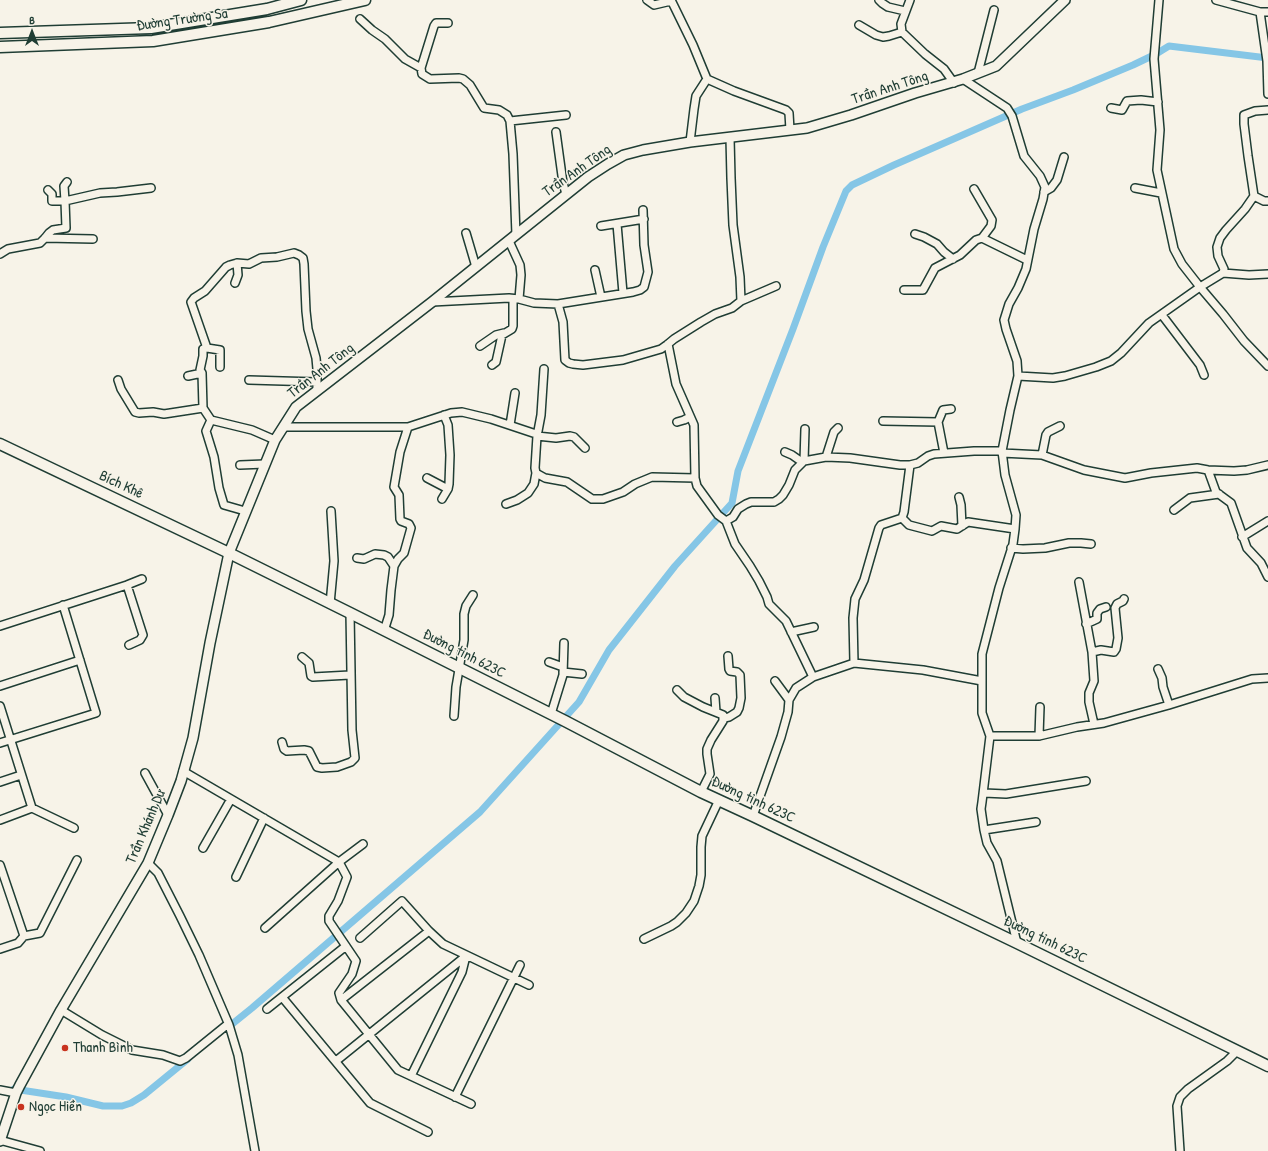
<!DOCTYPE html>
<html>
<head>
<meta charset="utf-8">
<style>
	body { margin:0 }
	#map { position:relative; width:1268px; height:1151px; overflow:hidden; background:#f7f3e8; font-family:"Patrick Hand",sans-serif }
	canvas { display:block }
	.north { position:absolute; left:12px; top:12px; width:40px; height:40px; -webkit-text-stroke:3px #f7f3e8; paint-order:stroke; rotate:0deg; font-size:11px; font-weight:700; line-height:16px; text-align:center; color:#1f3d34 }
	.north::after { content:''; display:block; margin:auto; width:14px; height:18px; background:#1f3d34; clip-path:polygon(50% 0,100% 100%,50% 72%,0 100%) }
</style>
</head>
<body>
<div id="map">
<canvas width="1268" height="1151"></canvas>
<div class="north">B</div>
</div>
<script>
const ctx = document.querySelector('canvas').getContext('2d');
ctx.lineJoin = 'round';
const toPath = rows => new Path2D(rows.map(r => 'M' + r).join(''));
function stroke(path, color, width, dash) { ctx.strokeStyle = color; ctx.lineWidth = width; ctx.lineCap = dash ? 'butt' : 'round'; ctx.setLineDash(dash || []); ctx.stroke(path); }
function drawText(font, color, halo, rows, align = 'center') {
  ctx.font = font + ' "Patrick Hand",sans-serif'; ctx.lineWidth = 3; ctx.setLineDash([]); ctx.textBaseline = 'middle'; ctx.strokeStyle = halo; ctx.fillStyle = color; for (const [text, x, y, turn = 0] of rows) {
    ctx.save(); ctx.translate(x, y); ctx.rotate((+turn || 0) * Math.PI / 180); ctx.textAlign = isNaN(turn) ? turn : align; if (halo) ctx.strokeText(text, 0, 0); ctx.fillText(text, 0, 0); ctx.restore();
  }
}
stroke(toPath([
	[226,1029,252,1008,480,812,579,702,609,650,675,566,732,503,738,471,793,329,823,247,846,191,852,185,894,165,1022,109,1073,90,1133,65,1156,54,1169,46,1268,58],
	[14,1089,66,1097,103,1106,122,1106,131,1103,144,1095,188,1059]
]), '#85c6e6', 7);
const minor = toPath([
	[647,0,654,5,671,1,672,2,693,45,707,79,696,96,694,109,690,142],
	[879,0,882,3,888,7,905,11],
	[910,0,901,24,902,32,925,54,944,69,954,83],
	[1159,0,1154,59,1160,130,1157,170,1174,249,1182,264,1200,287,1223,314,1244,341,1268,366],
	[1216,0,1260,12,1268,12],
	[1260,12,1267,61,1268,94],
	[360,19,372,30,385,39,405,59,421,68],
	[448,23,436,23,434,26,421,68,422,74,430,79,459,78,463,79,470,85,484,108,499,110,507,115,510,121,513,154,516,235],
	[859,25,876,35,883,37,889,36,902,32],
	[978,73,994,10],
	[707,79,734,91,786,110,789,113,790,130],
	[963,79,1007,108,1012,116,1024,156,1040,176,1045,187,1043,199,1034,229,1026,269,1018,288,1009,304,1004,320,1006,329,1017,361,1018,376,1010,410,1002,451,1005,475,1016,515,1015,529,1013,544,999,588,982,654,982,713,990,736,982,802,981,809,984,830,987,843,997,861,1017,943],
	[1111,108,1122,110,1127,101,1141,100,1158,102],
	[510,121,566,115],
	[556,132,563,183,566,194],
	[1135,188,1161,193],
	[974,189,992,220,991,226,982,238],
	[48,190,52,194,52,201,65,201,64,186,67,182],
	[1044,192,1051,188,1057,180,1064,157],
	[1254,196,1264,201,1268,201],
	[617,224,623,293],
	[601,226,644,219],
	[466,233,476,267],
	[915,234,924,237,937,244,944,252,953,259],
	[45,238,93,239],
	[509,241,520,265,521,275,519,299],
	[0,254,8,249,40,243,45,238,49,233,53,230,66,228,65,201,100,193,117,192,151,188],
	[595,270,601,297],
	[1223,273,1249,275,1268,274],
	[235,283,238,275,237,263],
	[904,290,923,290,935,268,960,255,976,240,982,238,1027,260],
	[741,301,776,286],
	[432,302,509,298,519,299,534,303,558,304,563,322,565,360,569,363,573,364,583,365,623,360,661,349,668,344,674,339,701,322,715,314,732,308,741,301,740,277,733,225,731,178,730,138],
	[558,304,633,292,640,290,644,287,648,272,644,245,643,210],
	[1162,315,1200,365,1204,375],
	[668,344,676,384,694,425,695,478,697,486,718,515,726,521,735,544,750,566,759,581,767,597,769,604,786,621,813,677],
	[480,346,496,335,504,333],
	[207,348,191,302,194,298,205,291,226,267,230,265,237,263,249,264,261,258,277,257,294,253,299,255,303,258,304,264,306,311,308,329,316,358,317,369,317,390],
	[492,365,496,362,502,335,512,329,513,326,513,299],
	[220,367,220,350,207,348,203,349,203,356,200,370,202,373,203,408,211,420,206,431,214,457,219,488,224,505,245,511],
	[188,376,202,373],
	[1018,376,1053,378,1065,376,1096,367,1111,361,1121,353,1149,323,1200,287,1223,273,1224,269,1218,256,1217,247,1220,238,1226,230,1245,209,1254,196,1248,156,1244,124,1244,115,1255,111,1268,110],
	[118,380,121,389,135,412,139,413,153,412,164,414,203,408],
	[249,380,317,382],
	[211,420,252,430,275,440],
	[883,421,938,422,944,453],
	[677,422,684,420,690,417],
	[938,422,943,410,951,409],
	[510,425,515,393],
	[283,427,408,427,451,413,462,412,491,419,536,434,537,436,535,468,536,473,545,478,567,482,592,499,603,499,623,492,635,484,652,477,695,478],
	[536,434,538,431,541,415,544,369],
	[537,436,556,438,570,436,574,437,585,448],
	[785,452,792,455,802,462],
	[1002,453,1042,455,1084,470,1125,478,1151,473,1197,468,1208,470,1234,471,1247,470,1268,465],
	[1042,455,1046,435,1048,432,1060,426],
	[826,457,834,432,838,428],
	[804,461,805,429],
	[240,465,265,464],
	[1208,470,1216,492,1231,503,1247,548,1261,563,1268,577],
	[427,478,448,489],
	[959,497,961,505,962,526],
	[442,499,448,489,449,484,450,455,448,425,444,415],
	[506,504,517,500,528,493,534,484,536,473],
	[1174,510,1190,498,1219,494],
	[902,518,909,525,932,531,941,526,957,529,968,522,1015,529],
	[726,521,733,517,738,509,746,504,751,502,774,502,779,499,783,495,789,485,795,470,804,461,826,457,850,458,900,465,910,465,918,463,928,456,934,454,974,451,1002,451],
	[1242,537,1268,521],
	[1011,548,1023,549,1045,548,1069,543,1081,543,1091,544],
	[357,558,364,559,375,554,384,555,388,557,394,566],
	[1079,582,1092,652,1094,681,1089,693,1089,702,1094,724],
	[127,585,143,635,140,640,129,645],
	[330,604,334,561,331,511],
	[1086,624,1097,619,1097,613,1100,609,1106,607],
	[0,626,127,585,142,579],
	[384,631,389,615,391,590,394,566,398,559,404,553,411,528,409,524,401,521,400,519,399,495,394,487,400,452,408,427],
	[791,632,814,627],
	[1092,652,1101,650,1114,652,1116,649,1118,638,1115,608,1117,604,1123,601,1124,599],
	[302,657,309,663,311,676,313,677,350,675],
	[549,662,563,667],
	[854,663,853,618,855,599,864,580,879,528,881,525,902,518,904,512,910,465],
	[1158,669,1162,678,1163,687,1169,705],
	[563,672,582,674],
	[775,681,789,700],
	[0,686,80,660],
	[677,690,684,697,703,707,723,715,723,721,711,740,707,749,707,754,710,774,701,792],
	[715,698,716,712],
	[0,706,32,808,0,820],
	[551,714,563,675,564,643],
	[454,716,456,687,464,640,464,614,466,606,473,595],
	[724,718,729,717,737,712,739,708,741,698,740,675,737,672,730,671,729,669,728,656],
	[990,736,1039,736,1077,727,1104,723,1169,705,1252,679,1268,678],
	[1039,736,1040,707],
	[282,742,284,749,287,751,304,750,309,751,317,767,322,768,337,767,351,762,355,758,352,730,350,613],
	[0,743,96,713,63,605],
	[183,771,339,862,347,877,338,901,329,916,329,921,356,961,352,974,339,993,341,1000,398,1070,471,1104],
	[145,773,168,815],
	[0,782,21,775],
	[984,793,1006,794,1086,781],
	[32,808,74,828],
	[753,816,781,737,788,712,789,700,796,688,813,677,854,663,923,670,982,681],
	[984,830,1036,822],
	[203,848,231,799],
	[148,863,158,873,180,916,199,955,229,1025,238,1055,255,1151],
	[0,865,24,936,18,943,0,949],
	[236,877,264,818],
	[265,928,339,862,363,844],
	[24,936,40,933,77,860],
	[360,938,402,901,429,931,443,944,529,985],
	[644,939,671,926,677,922,686,913,694,901,699,886,701,875,701,847,702,836,719,800],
	[282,997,370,1103,428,1132],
	[341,1000,429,931],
	[267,1009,346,946],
	[61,1010,102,1035,132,1050,163,1055,180,1061,186,1058,228,1024],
	[336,1061,466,956],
	[411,1076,462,972,466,956],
	[0,1090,16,1093],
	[455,1097,520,965],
	[0,1140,40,1151],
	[1180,1151,1177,1106,1180,1097,1188,1089,1227,1061,1237,1051]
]);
const tertiary = toPath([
	[0,1141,16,1093,20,1085,61,1010,148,863,168,815,181,781,193,738,210,643,229,553,275,440,296,407,432,302,588,177,608,164,624,155,643,150,690,142,807,128,851,115,915,93,963,79,996,66,1065,0]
]);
const secondary = toPath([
	[0,33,151,28,267,9,301,0],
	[0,47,153,41,269,22,365,0],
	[0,444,229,553,350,613,565,721,701,792,753,816,1017,943,1268,1066]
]);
stroke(minor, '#1f3d34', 10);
stroke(tertiary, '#1f3d34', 12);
stroke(secondary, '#1f3d34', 13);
stroke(minor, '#f7f3e8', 7);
stroke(tertiary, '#f7f3e8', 9);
stroke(secondary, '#f7f3e8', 10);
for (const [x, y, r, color] of [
	[65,1048,4,"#c8321e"],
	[21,1107,4,"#c8321e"]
]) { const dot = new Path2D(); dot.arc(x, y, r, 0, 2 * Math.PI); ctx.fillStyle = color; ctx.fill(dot); stroke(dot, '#f7f3e8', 1.5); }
drawText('15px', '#1f3d34', '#f7f3e8', [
	["Đường Trường Sa",182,20,-8],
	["Trần Anh Tông",890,88,-18],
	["Trần Anh Tông",577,171,-35],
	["Trần Anh Tông",321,371,-38],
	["Bích Khê",121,485,25],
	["Đường tỉnh 623C",464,654,27],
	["Đường tỉnh 623C",753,800,25],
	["Trần Khánh Dư",146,827,-67],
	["Đường tỉnh 623C",1045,940,26]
]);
drawText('15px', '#1f3d34', '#f7f3e8', [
	["Thanh Bình",73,1048],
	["Ngọc Hiền",29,1107]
], 'left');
</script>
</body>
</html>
